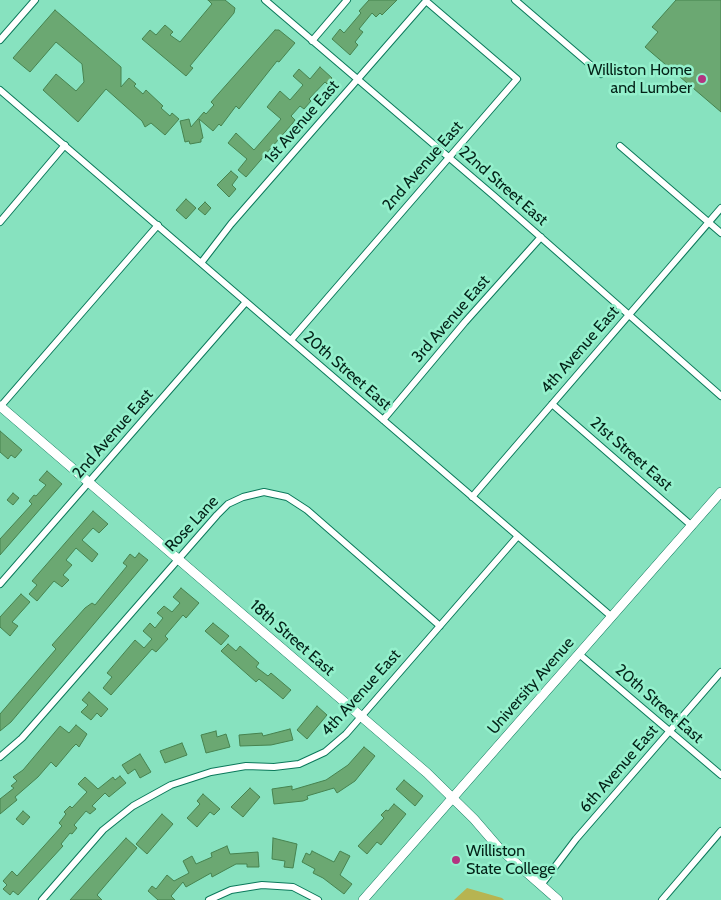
<!DOCTYPE html>
<html>
<head>
<meta charset="utf-8">
<style>
	body { margin:0 }
	canvas { display:block; background:#87e2bf }
</style>
</head>
<body>
<canvas width="721" height="900"></canvas>
<script>
const ctx = document.querySelector('canvas').getContext('2d');
ctx.lineJoin = 'round';
function paint(path, color) { ctx.fillStyle = color; ctx.fill(path, 'evenodd'); }
const toPath = rows => new Path2D(rows.map(r => 'M' + r).join(''));
function stroke(path, color, width, dash) { ctx.strokeStyle = color; ctx.lineWidth = width; ctx.lineCap = dash ? 'butt' : 'round'; ctx.setLineDash(dash || []); ctx.stroke(path); }
function drawText(font, color, halo, rows, align = 'center') {
  ctx.font = font + ' Cabin,sans-serif'; ctx.lineWidth = 5; ctx.setLineDash([]); ctx.textBaseline = 'middle'; ctx.strokeStyle = halo; ctx.fillStyle = color; for (const [text, x, y, turn = 0] of rows) {
    ctx.save(); ctx.translate(x, y); ctx.rotate((+turn || 0) * Math.PI / 180); ctx.textAlign = isNaN(turn) ? turn : align; if (halo) ctx.strokeText(text, 0, 0); ctx.fillText(text, 0, 0); ctx.restore();
  }
}
paint(toPath([
	[467,888,502,898,504,900,454,900]
]), '#b7b451');
const building = toPath([
	[208,0,225,0,235,8,234,13,190,66,193,68,186,76,142,39,150,30,156,35,165,25,173,32,170,35,180,42,212,4,208,0],
	[369,0,397,0,382,15,380,13,376,17,372,13,359,29,363,32,355,42,358,45,350,55,332,39,340,29,344,33,361,13,359,11,369,0],
	[676,0,721,0,721,112,645,47,658,32,652,27,676,0],
	[55,10,121,67,121,87,129,78,136,84,134,86,143,94,146,90,163,106,161,108,170,116,172,113,179,119,165,135,151,123,145,127,142,121,106,89,78,122,43,90,56,74,76,91,84,82,82,64,56,42,30,72,13,58,55,10],
	[275,30,279,30,295,43,279,62,277,61,239,109,236,106,221,126,219,124,213,131,199,119,203,138,201,139,201,142,190,144,189,141,185,142,180,121,189,119,191,127,204,112,206,114,214,105,211,102,275,30],
	[320,67,332,78,327,84,325,82,309,99,311,101,304,109,300,106,291,116,295,120,292,124,246,177,238,170,247,159,228,143,236,133,254,150,281,119,267,107,280,91,290,100,303,85,293,76,299,69,310,79,320,67],
	[231,171,238,177,232,185,236,189,229,197,217,185,231,171],
	[186,199,196,208,186,219,176,210,186,199],
	[205,202,211,208,205,215,198,209,205,202],
	[0,431,22,450,15,458,11,455,8,459,0,452,0,431],
	[47,471,62,484,0,555,0,539,32,504,29,501,34,495,36,496,46,485,39,480,47,471],
	[13,493,19,498,13,505,7,500,13,493],
	[93,511,108,524,99,533,93,528,82,540,98,554,92,562,76,548,66,560,72,565,63,575,69,580,62,587,54,581,37,601,29,594,37,585,32,581,93,511],
	[139,553,148,560,11,722,0,731,0,714,56,649,52,645,85,608,92,603,95,605,127,566,123,563,130,554,135,558,139,553],
	[181,588,199,603,186,618,183,615,165,636,168,639,156,652,152,649,111,695,103,688,112,677,107,673,135,640,144,648,152,639,143,631,150,623,155,628,163,618,157,613,164,606,172,612,180,603,173,597,181,588],
	[21,594,30,602,12,622,18,626,10,636,0,627,0,617,21,594],
	[213,623,229,636,221,645,205,631,213,623],
	[228,644,236,651,240,646,259,663,256,667,268,676,271,673,291,690,283,699,259,679,256,682,221,651,228,644],
	[89,692,108,709,101,717,97,713,91,720,81,712,88,705,82,700,89,692],
	[317,706,327,715,307,739,297,730,317,706],
	[76,725,87,734,79,747,76,744,72,748,56,767,51,762,38,777,15,797,17,800,0,814,0,799,14,788,11,786,17,781,13,777,23,770,60,726,69,733,76,725],
	[290,729,293,740,271,745,240,746,239,735,262,733,263,736,290,729],
	[216,731,217,737,226,734,230,747,206,753,201,735,216,731],
	[182,743,187,755,165,763,160,751,182,743],
	[364,747,375,756,355,781,337,793,334,788,307,796,308,799,303,801,274,804,272,789,292,786,292,790,326,780,348,765,364,747],
	[140,754,151,772,140,778,135,769,128,774,122,765,140,754],
	[120,776,126,783,109,797,105,793,92,806,96,809,90,814,86,811,74,825,77,828,72,834,70,833,61,844,63,846,18,895,13,891,10,895,3,889,7,885,3,881,12,871,17,876,62,826,59,823,66,814,64,812,70,806,72,808,87,792,78,784,85,777,98,789,113,777,115,780,120,776],
	[404,780,423,796,415,806,396,789,404,780],
	[250,788,260,797,243,817,231,807,250,788],
	[203,794,220,809,214,815,210,812,197,827,187,818,200,804,197,801,203,794],
	[394,804,406,814,381,845,377,842,367,854,358,846,384,818,381,815,386,810,388,811,394,804],
	[23,811,30,817,23,825,16,819,23,811],
	[162,814,173,824,147,854,136,844,162,814],
	[126,838,137,848,97,895,102,900,70,900,126,838],
	[273,838,297,844,293,868,284,867,285,861,272,859,273,838],
	[227,846,230,854,258,852,259,867,247,867,247,864,236,864,212,877,211,873,186,887,183,882,171,896,175,900,158,900,148,891,152,886,156,889,167,875,174,881,189,873,183,861,192,856,196,864,212,857,211,853,227,846],
	[312,851,334,862,340,851,350,856,340,875,352,884,344,894,323,878,313,873,315,869,302,862,306,853,310,855,312,851]
]);
paint(building, '#6ba872');
stroke(building, '#46834f', 1);
const street = toPath([
	[265,0,494,196,721,396],
	[515,0,601,74],
	[0,40,35,0],
	[312,41,347,0],
	[0,90,612,617],
	[620,146,721,233],
	[0,222,65,145],
	[201,263,231,224,426,1,517,79,291,340],
	[552,404,692,526],
	[0,407,158,225],
	[383,420,465,322,541,237],
	[472,497,721,208],
	[0,584,246,302],
	[579,654,721,775],
	[0,757,22,738,217,515,228,504,243,497,264,492,287,497,307,510,440,626],
	[541,885,576,839,721,672],
	[42,900,103,830,133,806,171,785,211,772,246,766,274,767,299,764,325,752,346,734,518,536],
	[209,900,231,890,262,885,293,887,318,900],
	[662,900,721,831]
]);
const secondary = toPath([
	[0,406,427,773,474,819,499,848,558,900],
	[363,900,721,492]
]);
stroke(street, '#0b795b', 8);
stroke(secondary, '#0b795b', 10);
stroke(street, '#fff', 6);
stroke(secondary, '#fff', 9);
for (const [x, y, r, color] of [
	[702,79,5,"#b33481"],
	[456,860,5,"#b33481"]
]) { const dot = new Path2D(); dot.arc(x, y, r, 0, 2 * Math.PI); ctx.fillStyle = color; ctx.fill(dot); stroke(dot, '#94f0cc', 2); }
drawText('16px', '#042218', '#94f0cc', [
	["Williston Home",692,70],
	["and Lumber",692,88],
	["Williston",466,851,"left"],
	["State College",466,869,"left"]
], 'right');
drawText('16px', '#042218', '#94f0cc', [
	["1st Avenue East",302,122,-49],
	["2nd Avenue East",423,166,-49],
	["22nd Street East",503,186,41],
	["3rd Avenue East",451,319,-49],
	["4th Avenue East",580,350,-49],
	["20th Street East",347,371,41],
	["2nd Avenue East",113,434,-49],
	["21st Street East",631,454,41],
	["Rose Lane",192,524,-47],
	["18th Street East",292,638,41],
	["University Avenue",531,686,-49],
	["4th Avenue East",361,693,-48],
	["20th Street East",659,704,41],
	["6th Avenue East",619,769,-49]
]);
</script>
</body>
</html>
